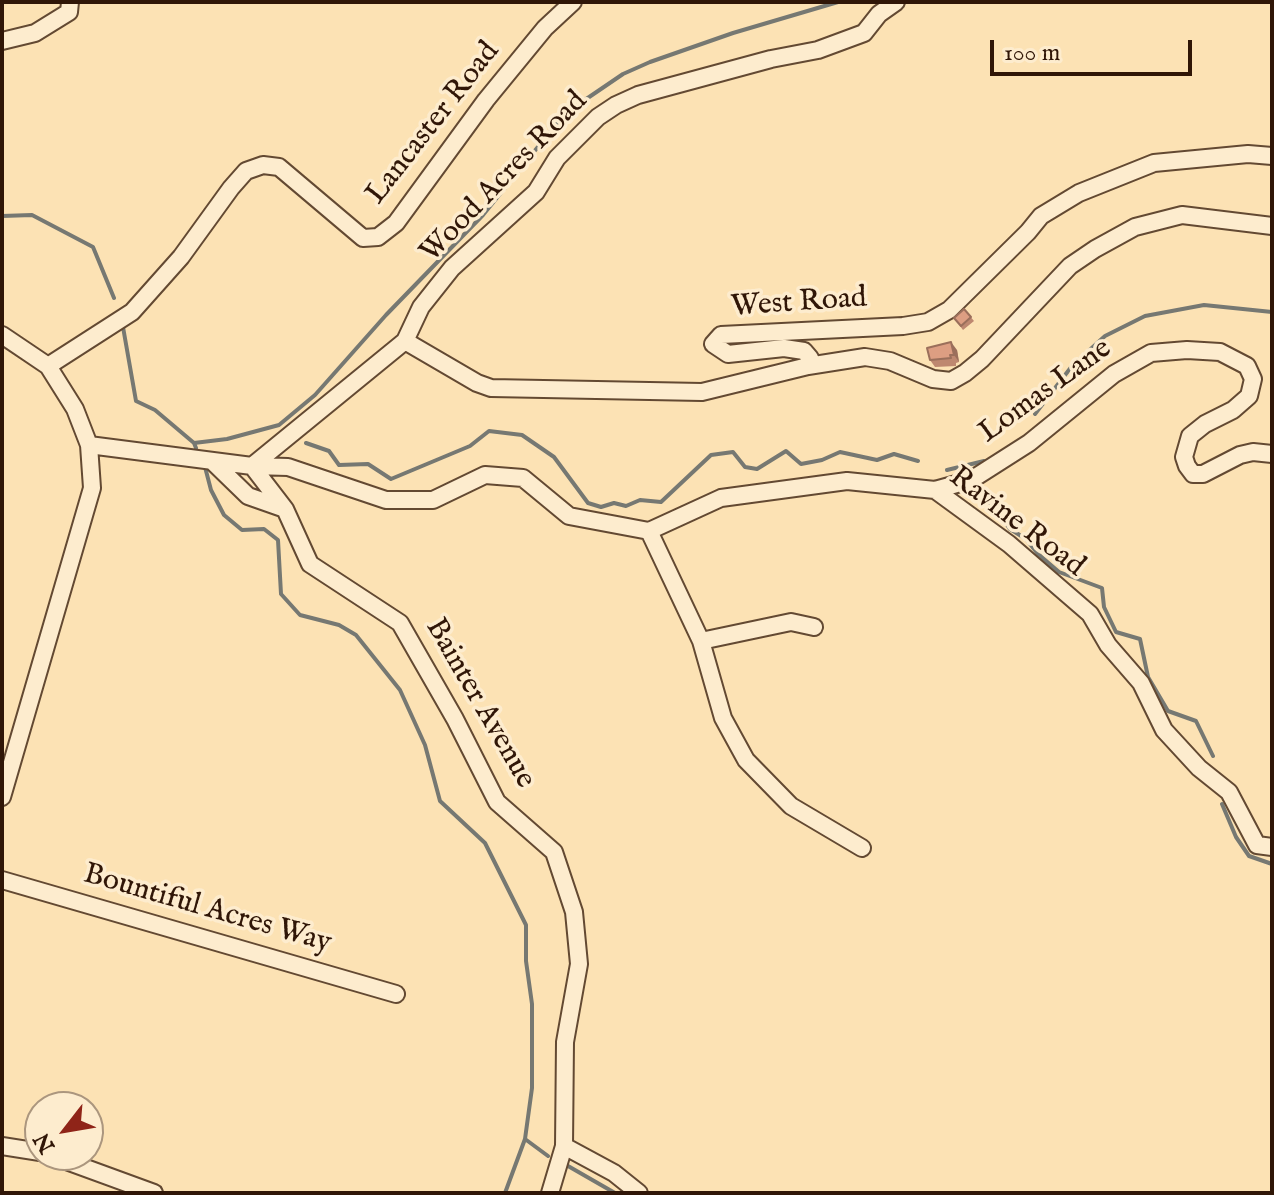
<!DOCTYPE html>
<html>
<head>
<meta charset="utf-8">
<style>
	body { margin:0 }
	#map { position:relative; width:1274px; height:1195px; overflow:hidden; background:#fce2b4; font-family:"IM FELL English",serif }
	canvas { display:block }
	.frame { position:absolute; inset:0; border:4px solid #301607; pointer-events:none }
	.north { position:absolute; left:24px; top:1091px; width:80px; height:80px; box-sizing:border-box; background:#fdecce; border:2px solid #ab967e; border-radius:50%; rotate:239deg; font-size:22px; font-weight:700; line-height:32px; text-align:center; color:#301607 }
	.north::after { content:''; display:block; margin:auto; width:28px; height:36px; background:#8f2418; clip-path:polygon(50% 0,100% 100%,50% 72%,0 100%) }
	.scale { position:absolute; left:990px; top:40px; width:202px; height:36px; box-sizing:border-box; border:4px solid #301607; border-top:0; padding-left:10px; font-size:24px; line-height:28px; white-space:nowrap; color:#301607; -webkit-text-stroke:6px #fdecce; paint-order:stroke }
</style>
</head>
<body>
<div id="map">
<canvas width="1274" height="1195"></canvas>
<div class="frame"></div>
<div class="north">N</div>
<div class="scale">100 m</div>
</div>
<script>
const ctx = document.querySelector('canvas').getContext('2d');
ctx.lineJoin = 'round';
const toPath = rows => new Path2D(rows.map(r => 'M' + r).join(''));
function stroke(path, color, width, dash) { ctx.strokeStyle = color; ctx.lineWidth = width; ctx.lineCap = dash ? 'butt' : 'round'; ctx.setLineDash(dash || []); ctx.stroke(path); }
function paint(path, color) { ctx.fillStyle = color; ctx.fill(path, 'evenodd'); }
function drawText(font, color, halo, rows, align = 'center') {
  ctx.font = font + ' "IM FELL English",serif'; ctx.lineWidth = 7; ctx.setLineDash([]); ctx.textBaseline = 'middle'; ctx.strokeStyle = halo; ctx.fillStyle = color; for (const [text, x, y, turn = 0] of rows) {
    ctx.save(); ctx.translate(x, y); ctx.rotate((+turn || 0) * Math.PI / 180); ctx.textAlign = isNaN(turn) ? turn : align; if (halo) ctx.strokeText(text, 0, 0); ctx.fillText(text, 0, 0); ctx.restore();
  }
}
stroke(toPath([
	[2,216,32,215,93,247,114,298],
	[123,327,136,401,155,410,194,443,196,448],
	[1035,414,1072,366,1105,336,1145,316,1204,305,1272,312],
	[194,443,227,439,279,425,315,395,386,315,483,215,558,122,573,108,623,74,650,62,733,33,838,2],
	[306,443,329,451,339,465,368,464,391,479,470,446,489,431,522,435,554,457,588,503,601,507,614,503,626,506,640,500,661,502,711,455,733,452,745,467,757,469,786,451,801,464,822,460,840,452,877,460,894,454,918,461],
	[205,467,211,490,224,515,242,530,264,529,278,540,281,594,300,615,339,625,356,635,400,690,425,745,440,801,485,843,526,925,526,961,532,1004,532,1088,525,1139,505,1193],
	[947,470,984,461],
	[968,495,997,510,1010,529,1026,539,1038,554,1059,572,1102,588,1104,607,1116,632,1140,639,1148,677,1168,711,1196,721,1213,756],
	[1222,804,1236,837,1249,856,1272,864],
	[525,1139,548,1156],
	[568,1166,615,1193]
]), '#767872', 4);
const minor = toPath([
	[2,41,35,33,69,12,70,2],
	[2,335,48,366,75,409,89,445,92,488,2,797],
	[405,341,477,383,491,388,702,392,808,366,810,358,804,351,784,348,728,354,713,344,721,335,903,326,928,322,949,310,1028,232,1041,216,1079,193,1154,163,1248,154,1272,156],
	[48,366,132,312,181,257,231,188,246,171,263,165,279,167,363,238,378,237,396,223,486,100,545,28,573,2],
	[808,366,865,357,890,361,933,379,951,381,965,373,982,359,1070,266,1095,249,1135,227,1182,215,1272,226],
	[89,445,252,466,285,509,310,564,400,623,455,719,497,802,554,852,574,912,579,964,565,1042,564,1146,550,1193],
	[213,462,248,496,285,509],
	[252,466,288,467,386,500,433,500,485,475,523,478,569,516,649,531,721,498,847,481,935,490,1009,544,1090,614,1108,645,1141,683,1164,730,1199,768,1229,792,1257,845,1272,847],
	[252,466,405,341,421,307,452,268,536,192,557,158,598,117,616,105,638,95,771,59,818,50,864,33,879,14,896,2],
	[935,490,971,480,1029,443,1114,374,1151,353,1187,350,1220,352,1247,366,1253,379,1249,396,1233,410,1205,424,1190,436,1184,457,1187,466,1193,474,1203,474,1240,455,1253,452,1272,454],
	[649,531,701,641,723,718,746,760,791,806,862,848],
	[701,641,791,622,814,627],
	[2,880,396,994],
	[2,1146,40,1152],
	[564,1146,614,1173,639,1193],
	[50,1155,154,1193]
]);
stroke(minor, '#634932', 20);
stroke(minor, '#fdecce', 16);
paint(toPath([
	[964,309,974,321,963,330,954,318],
	[957,350,959,362,956,363,956,366,935,367,930,360]
]), '#be8870');
paint(toPath([
	[951,342,957,350,959,362,954,355]
]), '#9b6f5b');
const building = toPath([
	[964,309,971,317,961,326,954,318,964,309],
	[951,342,954,355,950,355,951,358,930,360,927,348,951,342]
]);
paint(building, '#dd9e82');
stroke(building, '#9b6f5b', 2);
drawText('30px', '#301607', '#fdecce', [
	["Lancaster Road",434,124,-52],
	["Wood Acres Road",505,178,-46],
	["West Road",799,304,-4],
	["Lomas Lane",1046,392,-36],
	["Ravine Road",1016,523,37],
	["Bainter Avenue",479,704,60],
	["Bountiful Acres Way",207,910,16]
]);
</script>
</body>
</html>
